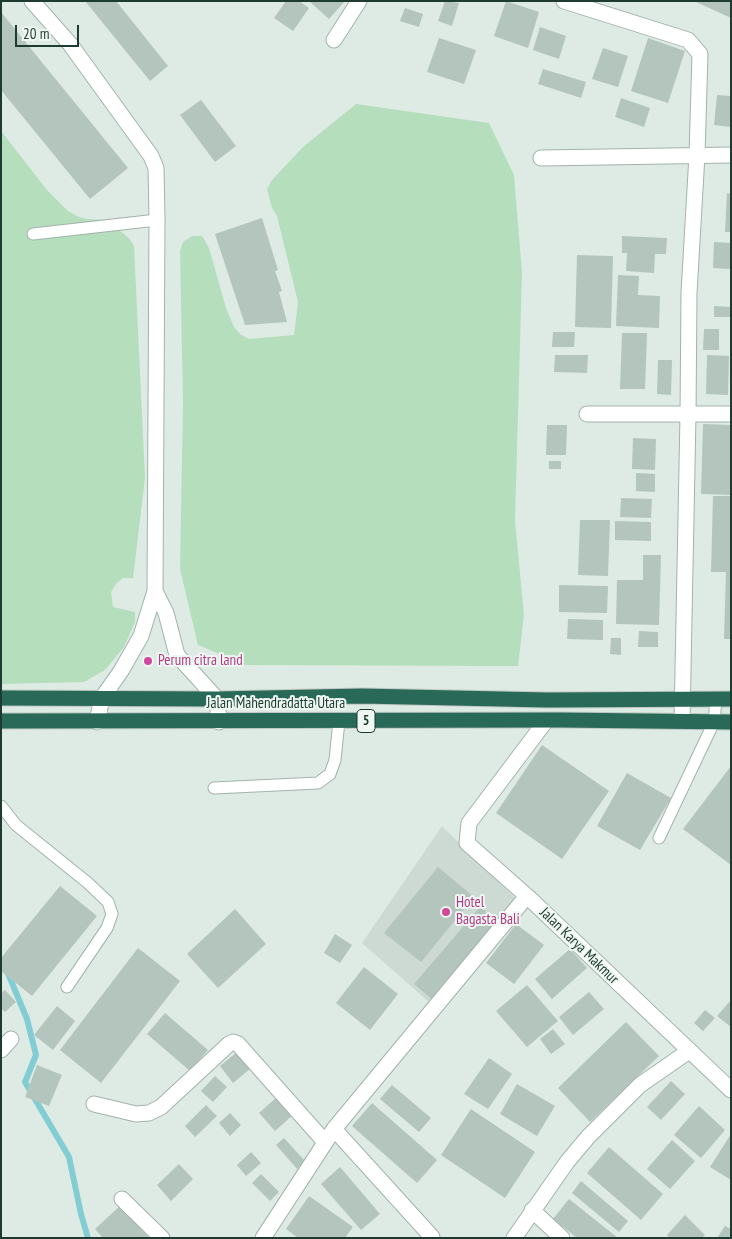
<!DOCTYPE html>
<html>
<head>
<meta charset="utf-8">
<style>
	body { margin:0 }
	#map { position:relative; width:732px; height:1239px; overflow:hidden; background:#deebe4; font-family:"PT Sans Narrow",sans-serif }
	canvas { display:block }
	.frame { position:absolute; inset:0; border:2px solid #1e3b31; pointer-events:none }
	.scale { position:absolute; left:15px; top:25px; width:64px; height:22px; box-sizing:border-box; border:2px solid #1e3b31; border-top:0; padding-left:6px; font-size:15px; line-height:18px; white-space:nowrap; color:#1e3b31; -webkit-text-stroke:4px #eef7f2; paint-order:stroke }
</style>
</head>
<body>
<div id="map">
<canvas width="732" height="1239"></canvas>
<div class="frame"></div>
<div class="scale">20 m</div>
</div>
<script>
const ctx = document.querySelector('canvas').getContext('2d');
ctx.lineJoin = 'round';
function paint(path, color) { ctx.fillStyle = color; ctx.fill(path, 'evenodd'); }
const toPath = rows => new Path2D(rows.map(r => 'M' + r).join(''));
function stroke(path, color, width, dash) { ctx.strokeStyle = color; ctx.lineWidth = width; ctx.lineCap = dash ? 'butt' : 'round'; ctx.setLineDash(dash || []); ctx.stroke(path); }
function drawText(font, color, halo, rows, align = 'center') {
  ctx.font = font + ' "PT Sans Narrow",sans-serif'; ctx.lineWidth = 4; ctx.setLineDash([]); ctx.textBaseline = 'middle'; ctx.strokeStyle = halo; ctx.fillStyle = color; for (const [text, x, y, turn = 0] of rows) {
    ctx.save(); ctx.translate(x, y); ctx.rotate((+turn || 0) * Math.PI / 180); ctx.textAlign = isNaN(turn) ? turn : align; if (halo) ctx.strokeText(text, 0, 0); ctx.fillText(text, 0, 0); ctx.restore();
  }
}
paint(toPath([
	[442,826,518,901,430,1003,362,943]
]), '#ccdad3');
paint(toPath([
	[356,104,489,123,514,175,522,273,515,520,524,615,518,666,245,665,198,645,180,569,183,404,180,251,183,242,192,236,202,236,209,248,226,308,234,327,240,334,249,339,294,335,298,302,277,216,272,208,267,189,272,180,303,147],
	[1,131,47,190,68,211,77,216,86,219,106,220,129,238,134,246,145,478,133,578,123,578,116,584,111,592,113,607,135,612,135,622,124,647,105,670,84,682,1,684]
]), '#b5debd');
stroke(toPath([
	[7,971,27,1019,36,1055,25,1082,69,1157,81,1214,88,1238]
]), '#82cdd4', 6);
paint(toPath([
	[85,1,116,1,168,66,150,81],
	[286,1,299,1,309,8,293,31,274,18],
	[309,1,345,1,329,19],
	[445,1,459,3,452,26,438,21],
	[506,1,539,12,528,48,494,36],
	[694,1,731,1,731,18],
	[405,8,423,14,419,27,400,21],
	[1,12,128,168,90,199,1,90],
	[540,27,566,36,559,59,533,50],
	[439,38,476,50,464,84,427,72],
	[648,38,685,51,668,103,631,91],
	[603,48,628,56,618,87,592,79],
	[543,69,586,82,581,98,538,84],
	[717,95,731,96,731,127,714,125],
	[621,98,650,108,644,127,615,117],
	[201,100,236,146,215,162,180,115],
	[727,193,731,194,731,232,725,232],
	[262,218,278,270,275,271,282,291,279,292,287,322,245,325,215,234],
	[622,236,667,238,666,254,655,254,654,273,626,271,627,253,622,253],
	[714,242,731,243,731,269,713,268],
	[577,255,613,256,611,328,575,327],
	[618,275,639,276,638,295,660,296,659,328,616,326],
	[714,306,731,307,731,317,714,317],
	[704,329,719,329,719,350,703,350],
	[553,332,575,332,574,347,552,347],
	[622,333,647,333,645,389,620,389],
	[555,355,588,355,587,373,554,372],
	[707,355,729,356,728,395,706,394],
	[658,360,672,360,671,395,657,394],
	[703,424,731,425,731,495,701,494],
	[547,425,567,425,566,455,546,455],
	[633,438,656,439,655,470,632,469],
	[549,461,561,461,561,469,549,469],
	[636,473,655,474,655,492,636,491],
	[713,496,731,496,731,639,724,639,726,572,711,572],
	[621,498,652,499,651,518,620,517],
	[580,520,610,520,608,576,578,575],
	[615,521,651,522,651,541,615,540],
	[643,555,661,555,659,625,616,624,617,580,643,580],
	[559,585,608,586,607,613,559,612],
	[568,619,603,620,603,640,567,639],
	[639,631,658,632,658,647,638,647],
	[611,638,621,638,621,655,610,654],
	[542,745,609,791,562,859,496,813],
	[731,766,731,865,683,829],
	[627,773,671,798,640,850,597,826],
	[438,867,474,897,421,962,384,933],
	[60,886,97,916,32,996,1,971,1,958],
	[480,907,499,923,433,1000,414,984],
	[235,909,266,944,218,988,187,954],
	[516,924,544,945,514,984,486,963],
	[335,934,352,945,340,963,324,953],
	[138,948,180,981,101,1083,60,1050],
	[570,949,587,968,552,999,535,979],
	[364,967,398,994,370,1030,336,1003],
	[527,985,558,1021,527,1047,496,1011],
	[5,990,16,1002,5,1012,1,1008,1,993],
	[589,992,604,1009,573,1035,559,1017],
	[731,1000,731,1027,717,1016],
	[57,1006,75,1021,53,1050,34,1035],
	[705,1010,715,1018,703,1031,694,1023],
	[165,1013,208,1050,190,1071,147,1034],
	[626,1022,659,1056,590,1122,558,1088],
	[553,1029,565,1044,551,1054,540,1039],
	[237,1052,251,1068,233,1083,220,1066],
	[489,1058,512,1074,488,1109,464,1094],
	[37,1065,62,1075,49,1106,25,1097],
	[215,1076,227,1087,213,1102,201,1091],
	[671,1081,685,1094,661,1120,647,1107],
	[517,1084,555,1106,537,1136,500,1114],
	[392,1085,431,1118,419,1132,380,1099],
	[277,1097,293,1115,275,1131,259,1113],
	[372,1103,437,1160,417,1183,352,1126],
	[206,1105,217,1116,195,1137,185,1126],
	[699,1106,725,1130,701,1158,674,1135],
	[471,1109,535,1152,505,1198,441,1155],
	[230,1113,241,1125,230,1136,219,1123],
	[731,1134,731,1180,710,1167],
	[284,1138,305,1161,297,1169,276,1145],
	[672,1140,695,1161,670,1189,647,1169],
	[609,1147,663,1194,641,1220,587,1173],
	[251,1152,261,1163,246,1176,237,1165],
	[179,1164,193,1179,171,1201,157,1185],
	[340,1167,380,1214,361,1230,321,1184],
	[261,1174,279,1192,270,1201,252,1183],
	[581,1181,628,1221,619,1232,572,1193],
	[309,1196,353,1227,345,1238,298,1238,286,1229],
	[569,1199,618,1238,577,1238,553,1219],
	[120,1206,149,1238,103,1238,95,1229],
	[685,1215,705,1235,702,1238,670,1238,667,1235],
	[725,1226,731,1229,731,1238,717,1238]
]), '#b3c5bd');
const lane = toPath([
	[33,234,157,220],
	[214,788,318,783,330,774,335,760,339,721],
	[1,806,16,825,88,883,108,902,112,914,107,928,67,987],
	[659,838,714,722,716,699]
]);
const street = toPath([
	[32,1,70,44,151,156,156,168,157,220,155,591,141,636,121,671,102,698,97,722],
	[564,1,688,40,700,54,697,155,689,293,688,415,682,721],
	[334,40,359,1],
	[541,158,731,155],
	[587,414,731,414],
	[155,591,166,613,177,655,217,699,219,722],
	[545,722,469,823,467,843,527,896,731,1090],
	[1,1050,11,1039],
	[94,1104,136,1114,149,1113,161,1107,229,1044,233,1042,238,1044,325,1142],
	[334,1129,432,1237],
	[122,1199,162,1238],
	[532,1210,562,1238],
	[263,1238,334,1129,527,896],
	[514,1238,567,1162,588,1137,640,1085,689,1051]
]);
const highway = toPath([
	[1,698,217,699,362,696,547,700,731,699],
	[1,721,561,720,731,722]
]);
stroke(lane, '#a1b3ab', 13);
stroke(street, '#a1b3ab', 17);
stroke(highway, '#c0c8c5', 17);
stroke(lane, '#fff', 11);
stroke(street, '#fff', 15);
stroke(highway, '#296957', 15);
for (const [x, y, r, color] of [
	[148,661,5,"#d1479c"],
	[446,912,5,"#d1479c"]
]) { const dot = new Path2D(); dot.arc(x, y, r, 0, 2 * Math.PI); ctx.fillStyle = color; ctx.fill(dot); stroke(dot, '#eef7f2', 2); }
for (const [x, y, w] of [
	[366,721,18]
]) { const box = new Path2D(); box.roundRect(x - w / 2, y - 11.5, w, 23, 4); ctx.fillStyle = '#eef7f2'; ctx.fill(box); stroke(box, '#1e3b31', 1); }
drawText('bold 14px', '#1e3b31', null, [
	["5",366,721]
]);
drawText('15px', '#b23c85', '#eef7f2', [
	["Perum citra land",158,661],
	["Hotel",456,903],
	["Bagasta Bali",456,920]
], 'left');
drawText('15px', '#1e3b31', '#eef7f2', [
	["Jalan Mahendradatta Utara",276,704],
	["Jalan Karya Makmur",579,946,44]
]);
</script>
</body>
</html>
